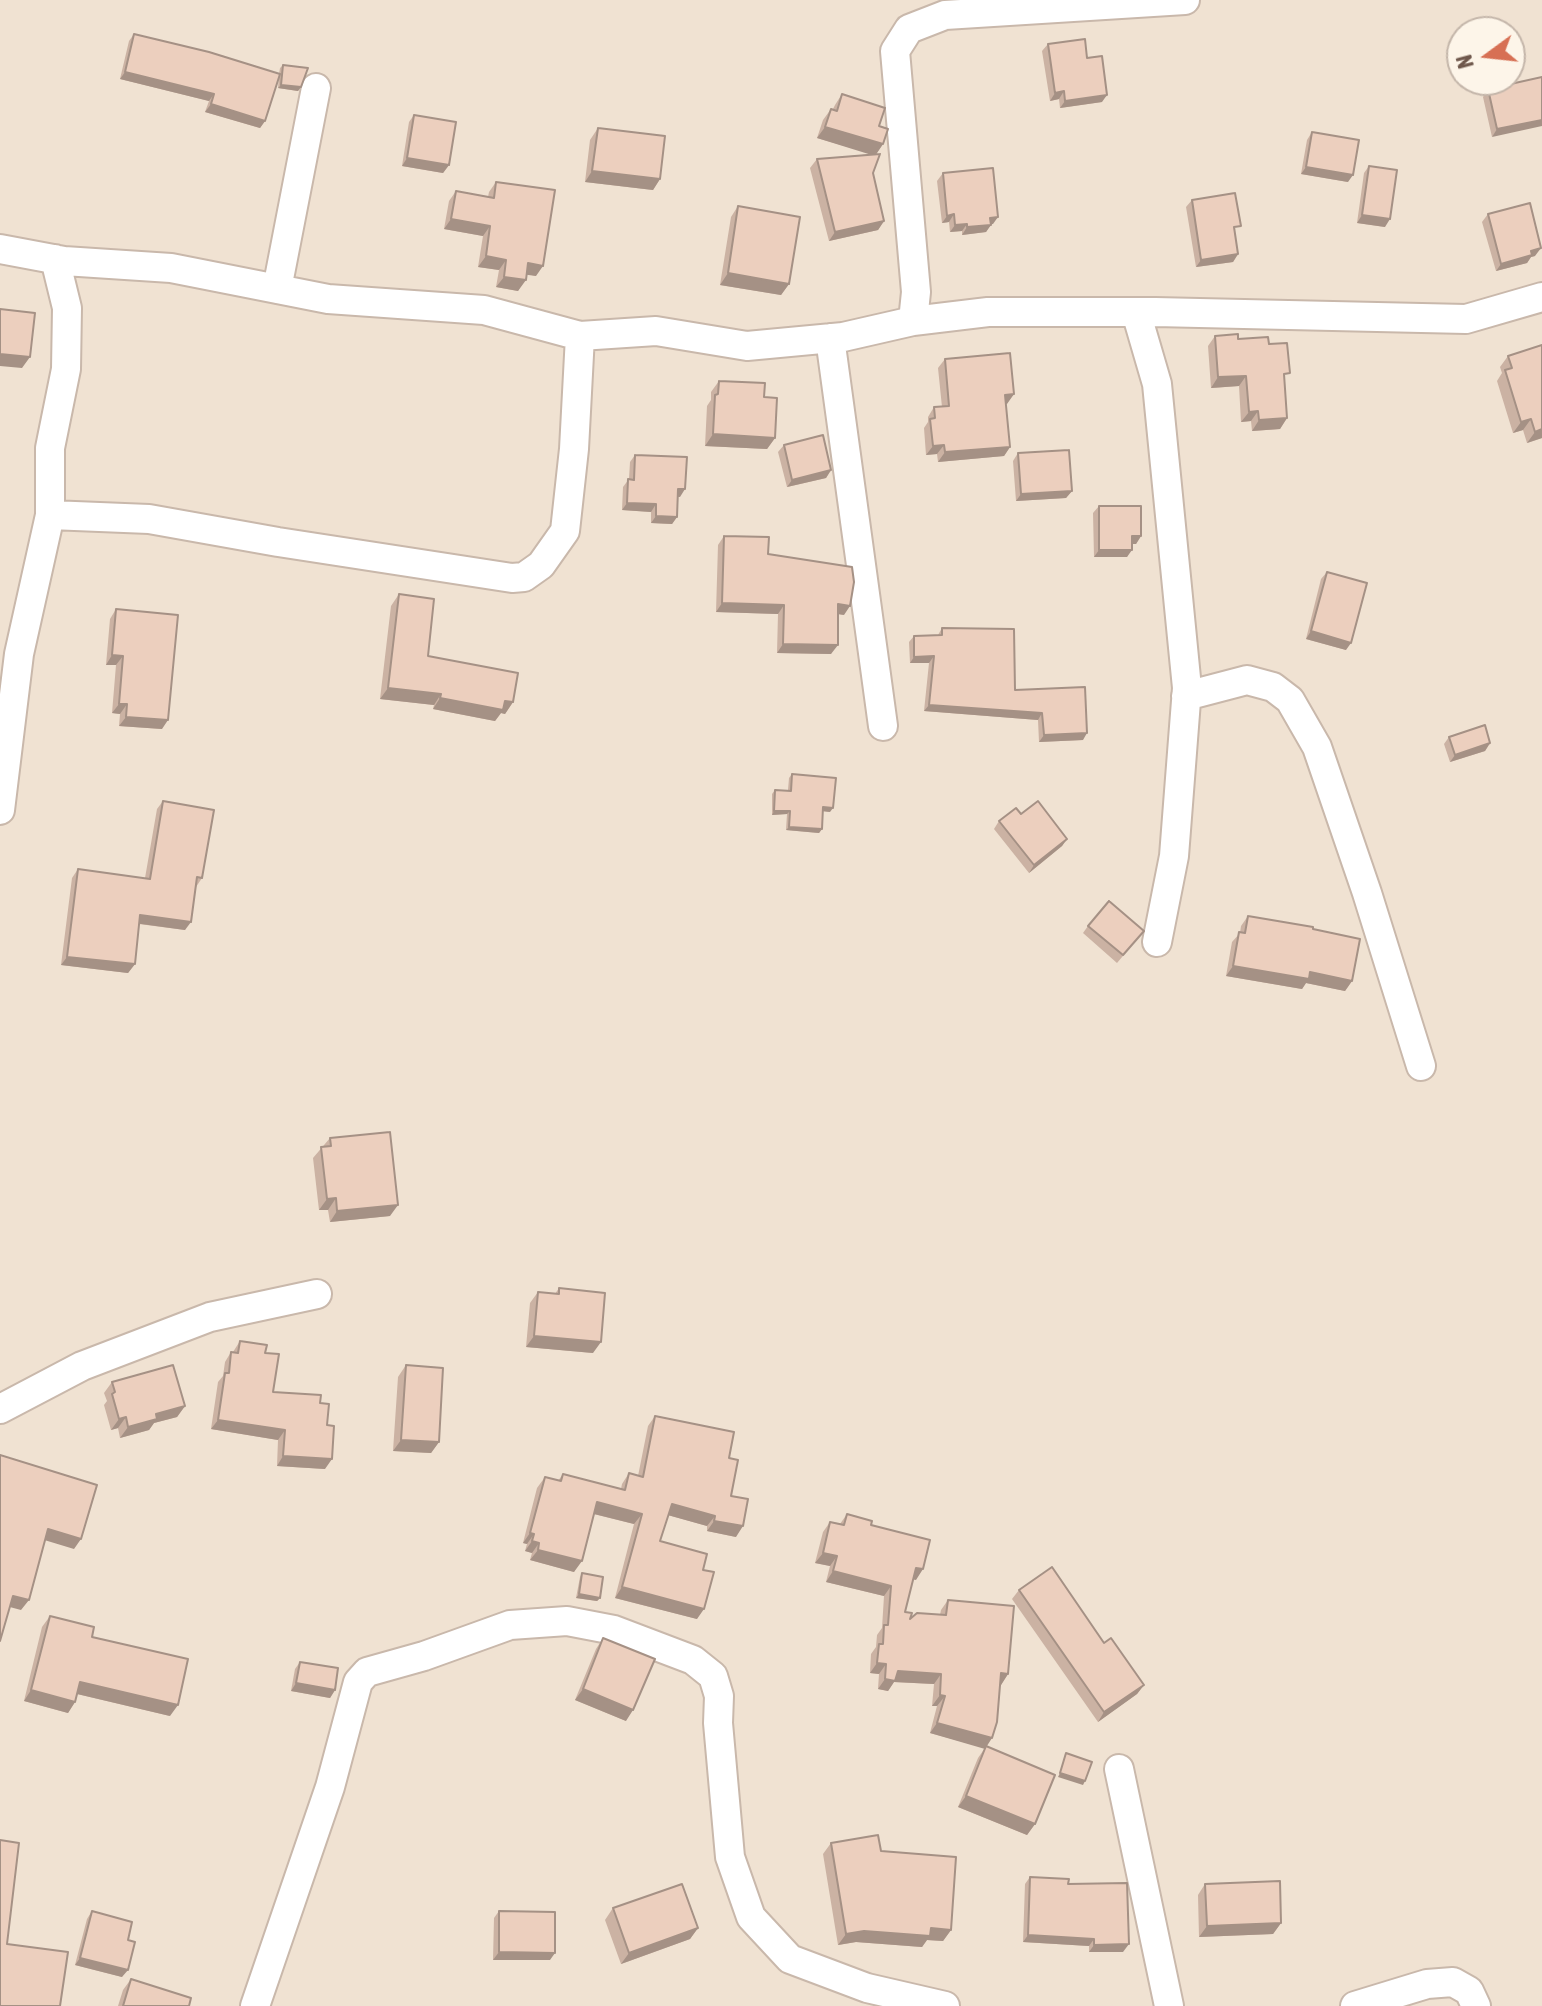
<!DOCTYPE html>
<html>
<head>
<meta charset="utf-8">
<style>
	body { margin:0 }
	#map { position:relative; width:1542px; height:2006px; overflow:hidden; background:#f9f0e3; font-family:"Asap Condensed",sans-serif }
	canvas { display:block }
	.north { position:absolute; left:1446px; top:16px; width:80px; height:80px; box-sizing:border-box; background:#fdf5e9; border:2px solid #c4b6aa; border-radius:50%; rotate:255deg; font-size:22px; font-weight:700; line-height:32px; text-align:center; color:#6f584c }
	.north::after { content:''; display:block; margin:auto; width:28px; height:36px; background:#d77054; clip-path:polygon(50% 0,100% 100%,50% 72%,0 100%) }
</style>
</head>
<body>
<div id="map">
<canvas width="1542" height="2006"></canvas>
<div class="north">N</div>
</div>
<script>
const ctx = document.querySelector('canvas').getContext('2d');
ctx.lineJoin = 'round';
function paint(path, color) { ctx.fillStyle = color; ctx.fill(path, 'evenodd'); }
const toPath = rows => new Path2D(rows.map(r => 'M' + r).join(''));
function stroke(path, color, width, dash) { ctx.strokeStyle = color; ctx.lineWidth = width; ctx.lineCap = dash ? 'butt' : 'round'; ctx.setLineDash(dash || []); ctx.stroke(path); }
paint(toPath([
	[0,0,1542,0,1542,2006,0,2006],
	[1462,32,1510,32,1510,80,1462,80]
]), '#f0e2d2');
const street = toPath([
	[0,249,64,261,171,268,328,299,484,310,580,336,656,331,747,346,843,337,913,321,988,312,1155,312,1466,319,1542,297],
	[277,289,316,88],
	[1136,312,1157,384,1187,688,1174,856,1157,942],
	[913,321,916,292,895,51,909,29,945,15,1185,0],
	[830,338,883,726],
	[50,515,149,519,278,542,512,578,524,577,541,565,565,531,574,449,580,336],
	[1186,696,1247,680,1273,687,1290,700,1317,747,1367,893,1421,1066],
	[0,810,19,654,50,515,50,448,66,369,67,308,55,259],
	[0,1409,82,1366,210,1317,317,1294],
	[1119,1769,1169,2006],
	[255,2006,330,1787,358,1682,367,1672,424,1656,510,1625,567,1621,614,1630,693,1660,713,1676,719,1696,718,1723,730,1857,751,1917,790,1959,867,1988,945,2006],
	[1355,2006,1427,1984,1453,1982,1469,1991,1476,2006]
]);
stroke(street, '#c9b8ab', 32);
stroke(street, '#fff', 28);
paint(toPath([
	[134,34,279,74,280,68,283,65,301,87,298,91,278,88,279,77,265,121,260,128,205,112,209,101,120,79,129,41],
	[1048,44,1087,58,1102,102,1060,108,1059,99,1050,101,1042,51],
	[1542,77,1492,137,1483,97,1488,89],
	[842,94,879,126,883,144,876,154,873,173,884,221,878,230,829,241,810,168,817,159,872,154,817,138,823,120,831,109,833,109,835,105],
	[414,115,449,165,443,173,402,166,409,122],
	[598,128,660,179,653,190,585,182,590,140],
	[1312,132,1348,182,1301,174,1307,140],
	[1369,166,1385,227,1357,223,1364,173],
	[943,173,993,224,991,224,986,232,962,235,962,231,950,232,949,222,942,223,937,181],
	[496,182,536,276,527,274,518,291,496,287,499,270,478,267,483,236,444,229,449,201,456,191,488,197,489,192],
	[1192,200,1235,233,1238,254,1233,262,1196,267,1186,207],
	[738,206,789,284,781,295,720,285,731,217],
	[1488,214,1535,256,1531,257,1527,263,1496,271,1482,222],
	[1215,336,1269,344,1284,381,1287,418,1280,429,1252,431,1251,421,1241,422,1239,386,1211,388,1208,346],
	[1542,345,1542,438,1527,443,1523,430,1513,433,1497,381,1502,373,1500,367,1508,356],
	[945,359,1014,394,1006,404,1010,447,1004,456,938,462,937,454,926,455,924,428,928,422,928,417,934,407,942,407,938,368],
	[719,381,764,397,775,438,767,449,705,446,707,406,711,400,711,392],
	[784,445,831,470,826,478,787,487,778,452],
	[1018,453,1072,491,1066,498,1016,501,1013,461],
	[635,455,680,497,678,497,677,517,672,524,651,523,651,512,622,510,623,487,629,479,630,462],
	[1099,506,1141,536,1136,544,1132,544,1127,557,1094,557,1093,513],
	[724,536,768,554,844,615,838,614,831,654,777,653,778,614,716,612,718,545],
	[1327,572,1346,650,1306,639,1321,579],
	[399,594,428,656,513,702,505,714,501,713,495,721,433,709,434,705,380,699,391,606],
	[116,609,162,729,119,726,120,714,112,713,116,665,106,665,110,619],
	[942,628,1015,690,1083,740,1039,742,1038,720,924,711,929,663,910,663,909,642,914,636,938,635],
	[1449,737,1490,743,1485,751,1450,762,1444,744],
	[792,774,830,812,823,811,822,829,819,833,786,830,787,814,772,815,772,794,775,790,788,790,789,778],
	[163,801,202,878,196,887,185,930,139,924,135,964,128,973,61,965,72,878,78,869,145,878,157,809],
	[1021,814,1067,839,1062,846,1029,873,994,829,999,821],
	[1248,916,1313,929,1352,981,1345,991,1306,983,1302,989,1226,976,1232,942,1240,933,1241,926],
	[1088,926,1144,931,1117,963,1083,933],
	[330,1138,390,1216,330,1222,328,1210,319,1210,313,1158],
	[559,1288,593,1353,526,1347,530,1303,538,1292,555,1294],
	[240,1341,265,1353,273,1392,320,1403,325,1469,277,1466,278,1440,211,1429,218,1382,223,1376,225,1362,231,1352,233,1352],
	[406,1365,439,1442,431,1453,393,1451,398,1377],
	[112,1382,185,1406,177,1417,154,1423,149,1430,120,1438,118,1428,111,1430,104,1405,107,1401,104,1393],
	[655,1416,729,1458,731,1496,736,1537,707,1531,707,1526,668,1515,660,1541,703,1570,697,1619,615,1598,634,1524,594,1514,574,1572,530,1560,532,1553,525,1551,527,1544,523,1543,537,1488,545,1477,558,1481,563,1474,621,1489,622,1484,629,1473,638,1476,648,1426],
	[847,1514,871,1525,916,1580,913,1579,905,1612,910,1619,940,1615,941,1610,948,1600,1008,1674,1001,1685,1000,1684,986,1746,1035,1824,1027,1835,958,1807,978,1758,985,1748,930,1733,937,1706,932,1706,934,1684,894,1682,888,1691,878,1689,879,1674,870,1673,871,1654,876,1647,877,1635,882,1628,884,1596,826,1582,830,1566,815,1563,823,1532,830,1522,840,1524],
	[582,1573,600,1598,597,1601,576,1598,580,1577],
	[1019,1590,1104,1643,1144,1685,1137,1694,1098,1722,1012,1599],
	[50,1616,170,1716,77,1694,75,1702,68,1713,24,1701,42,1627],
	[603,1638,626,1721,575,1700,596,1649],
	[300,1662,335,1690,330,1698,291,1691,295,1669],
	[831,1843,881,1851,951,1930,943,1941,927,1940,922,1947,856,1942,838,1945,823,1854],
	[1030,1877,1123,1952,1089,1952,1089,1946,1023,1942,1025,1884],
	[1205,1884,1281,1923,1273,1934,1199,1937,1198,1895],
	[613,1908,698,1928,690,1939,621,1964,605,1920],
	[92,1911,128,1940,122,1977,75,1965,87,1919],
	[499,1911,550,1960,493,1960,494,1918],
	[131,1979,189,2006,118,2006,123,1990]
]), '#cbb2a3');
paint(toPath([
	[125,72,214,94,209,101,120,79],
	[281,85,301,87,298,91,278,88],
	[1064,91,1059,99,1050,101,1055,93],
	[1107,95,1102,102,1060,108,1065,101],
	[211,104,265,121,260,128,205,112],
	[1542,120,1542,126,1492,137,1497,129],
	[825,127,883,144,875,156,817,138],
	[407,158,449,165,443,173,402,166],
	[1306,167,1353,175,1348,182,1301,174],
	[592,171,660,179,653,190,585,182],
	[954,214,949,222,942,223,947,216],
	[1362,215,1390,219,1385,227,1357,223],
	[998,217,993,224,985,225,990,218],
	[451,219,490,226,483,236,444,229],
	[884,221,878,230,829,241,835,232],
	[967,224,962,231,950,232,955,225],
	[991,225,986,232,962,235,967,227],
	[1541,248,1535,256,1531,257,1527,263,1496,271,1501,264,1531,251],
	[1238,254,1233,262,1196,267,1201,260],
	[486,256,506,260,499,270,478,267],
	[528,263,543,266,536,276,521,274],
	[728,273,789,284,781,295,720,285],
	[504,277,526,280,518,291,496,287],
	[0,354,30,357,22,368,0,366],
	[1246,376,1239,386,1211,388,1218,377],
	[1014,394,1007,404,999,405,1005,395],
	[1258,411,1251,421,1241,422,1249,412],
	[1287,418,1280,429,1252,431,1259,420],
	[1531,419,1523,430,1513,433,1521,422],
	[1542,429,1542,438,1527,443,1535,432],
	[713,434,775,438,767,449,705,446],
	[944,445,937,454,926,455,933,446],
	[1010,447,1004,456,938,462,945,452],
	[831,470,826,478,787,487,792,480],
	[678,489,685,489,680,497,673,496],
	[1072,491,1066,498,1016,501,1021,494],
	[627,503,656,504,651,512,622,510],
	[656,516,677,517,672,524,651,523],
	[1132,536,1141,536,1136,544,1127,544],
	[1099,550,1132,550,1127,557,1094,557],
	[722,603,784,605,778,614,716,612],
	[838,604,850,606,844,615,832,613],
	[1311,631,1351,643,1346,650,1306,639],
	[783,644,838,645,831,654,777,653],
	[112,655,123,656,116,665,106,665],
	[934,656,929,663,910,663,914,657],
	[388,688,441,694,434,705,380,699],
	[440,698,505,701,513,702,505,714,501,713,495,721,433,709],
	[119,704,127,704,120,714,112,713],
	[929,705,1042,713,1038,720,924,711],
	[126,717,168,720,162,729,119,726],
	[1087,733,1083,740,1039,742,1044,735],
	[1490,743,1485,751,1450,762,1455,755],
	[823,807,833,808,830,812,821,811],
	[774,811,790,811,787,814,772,815],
	[789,827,822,829,819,833,786,830],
	[1067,839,1062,846,1029,873,1034,865],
	[140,915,191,922,185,930,134,923],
	[67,957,135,964,128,973,61,965],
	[1233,966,1310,972,1352,981,1345,991,1306,983,1302,989,1226,976],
	[336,1198,328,1210,319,1210,327,1199],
	[398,1205,390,1216,330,1222,337,1211],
	[534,1336,601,1342,593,1353,526,1347],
	[185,1406,177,1417,154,1423,149,1430,120,1438,128,1427,156,1414],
	[126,1417,118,1428,111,1430,119,1419],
	[218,1420,285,1430,278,1440,211,1429],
	[401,1440,439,1442,431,1453,393,1451],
	[283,1456,332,1459,325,1469,277,1466],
	[597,1502,642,1514,634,1524,590,1513],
	[672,1504,715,1516,707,1526,664,1514],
	[714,1521,743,1526,736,1537,707,1531],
	[48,1529,81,1539,74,1549,41,1539],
	[530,1533,534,1534,527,1544,523,1543],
	[532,1541,539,1543,532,1553,525,1551],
	[538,1550,582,1561,574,1572,530,1560],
	[823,1553,837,1556,830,1566,815,1563],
	[916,1568,923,1569,916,1580,908,1578],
	[833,1571,891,1586,884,1596,826,1582],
	[622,1587,704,1609,697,1619,615,1598],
	[579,1594,600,1598,597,1601,576,1598],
	[13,1596,29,1600,21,1610,6,1606],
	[877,1663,886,1664,879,1674,870,1673],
	[898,1671,941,1674,934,1684,894,1682,888,1691,878,1689,885,1679],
	[1001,1673,1008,1674,1001,1685,994,1684],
	[80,1682,178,1705,170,1716,73,1693],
	[296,1683,335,1690,330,1698,291,1691],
	[1144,1685,1137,1694,1098,1722,1104,1712],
	[583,1689,633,1710,626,1721,575,1700],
	[31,1690,75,1702,68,1713,24,1701],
	[940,1695,945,1696,937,1706,932,1706],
	[937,1723,992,1738,985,1749,930,1733],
	[1060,1773,1085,1781,1083,1785,1058,1777],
	[966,1796,1035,1824,1027,1835,958,1807],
	[1281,1923,1273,1934,1199,1937,1207,1926],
	[698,1928,690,1939,621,1964,629,1953],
	[931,1928,951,1930,943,1941,927,1940,922,1947,856,1942,838,1945,846,1934,864,1931],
	[1028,1935,1094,1939,1089,1946,1023,1942],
	[1129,1944,1123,1952,1089,1952,1094,1945],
	[499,1952,555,1953,550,1960,493,1960],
	[80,1958,128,1970,122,1977,75,1965]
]), '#a59185');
const building = toPath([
	[134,34,209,52,280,74,265,121,211,104,214,94,125,72,134,34],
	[1085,39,1087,58,1102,56,1107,95,1065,101,1064,91,1055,93,1048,44,1085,39],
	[283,65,308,68,301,87,281,85,283,65],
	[1542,77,1542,120,1497,129,1488,89,1542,77],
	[842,94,885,108,879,126,888,129,883,144,825,127,831,109,837,111,842,94],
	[414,115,456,122,449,165,407,158,414,115],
	[598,128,665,136,660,179,592,171,598,128],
	[1312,132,1359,140,1353,175,1306,167,1312,132],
	[880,154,873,173,884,221,835,232,817,159,880,154],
	[1369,166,1397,170,1390,219,1362,215,1369,166],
	[993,168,998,217,990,218,991,225,967,227,967,224,955,225,954,214,947,216,943,173,993,168],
	[496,182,555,190,543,266,528,263,526,280,504,277,506,260,486,256,490,226,451,219,456,191,494,198,496,182],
	[1235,193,1241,226,1234,227,1238,254,1201,260,1192,200,1235,193],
	[1530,203,1541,248,1531,251,1532,255,1501,264,1488,214,1530,203],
	[738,206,800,217,789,284,728,273,738,206],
	[0,309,35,313,30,357,0,354,0,309],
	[1238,334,1238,339,1268,337,1269,344,1287,343,1290,373,1284,374,1287,418,1259,420,1258,411,1249,412,1246,376,1218,377,1215,336,1238,334],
	[1542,345,1542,429,1535,432,1531,419,1521,422,1505,370,1512,368,1508,356,1542,345],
	[1010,353,1014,394,1005,395,1010,447,945,452,944,445,933,446,930,419,935,418,934,407,949,406,945,359,1010,353],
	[719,381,765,383,764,397,777,398,775,438,713,434,715,395,718,394,719,381],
	[823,435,831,470,792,480,784,445,823,435],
	[1069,450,1072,491,1021,494,1018,453,1069,450],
	[635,455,687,457,685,489,678,489,677,517,656,516,656,504,627,503,628,479,634,480,635,455],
	[1099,506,1141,506,1141,536,1132,536,1132,550,1099,550,1099,506],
	[724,536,769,537,768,554,852,567,854,582,850,606,838,604,838,645,783,644,784,605,722,603,724,536],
	[1327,572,1367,583,1351,643,1311,631,1327,572],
	[399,594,434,599,428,656,518,673,513,702,505,701,503,710,440,698,441,694,388,688,399,594],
	[116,609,178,615,168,720,126,717,127,704,119,704,123,656,112,655,116,609],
	[942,628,1014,629,1015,690,1085,687,1087,733,1044,735,1042,713,929,705,934,656,914,657,914,636,942,635,942,628],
	[1485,725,1490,743,1455,755,1449,737,1485,725],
	[792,774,836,778,833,808,823,807,822,829,789,827,790,811,774,811,775,790,791,791,792,774],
	[163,801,214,810,202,878,197,877,191,922,140,915,135,964,67,957,78,869,150,879,163,801],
	[1038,801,1067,839,1034,865,999,821,1016,808,1021,814,1038,801],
	[1109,901,1144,931,1123,955,1088,926,1109,901],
	[1248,916,1313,927,1313,929,1360,939,1352,981,1310,972,1309,979,1233,966,1239,932,1245,933,1248,916],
	[390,1132,398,1205,337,1211,336,1198,327,1199,321,1147,331,1146,330,1138,390,1132],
	[559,1288,605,1293,601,1342,534,1336,538,1292,559,1294,559,1288],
	[240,1341,267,1345,265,1353,279,1354,273,1392,321,1395,320,1403,329,1404,327,1425,334,1426,332,1459,283,1456,285,1430,218,1420,225,1373,229,1373,231,1352,238,1353,240,1341],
	[173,1365,185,1406,156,1414,157,1419,128,1427,126,1417,119,1419,112,1394,115,1392,112,1382,173,1365],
	[406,1365,443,1368,439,1442,401,1440,406,1365],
	[655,1416,734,1432,729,1458,738,1460,731,1496,748,1499,743,1526,714,1521,715,1516,672,1504,660,1541,707,1554,703,1570,714,1572,704,1609,622,1587,642,1514,597,1502,582,1561,538,1550,539,1543,532,1541,534,1534,530,1533,545,1477,561,1481,563,1474,625,1490,629,1473,643,1477,655,1416],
	[0,1455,97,1485,81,1539,48,1529,29,1600,13,1596,0,1641,0,1455],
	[847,1514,872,1521,871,1525,930,1540,923,1569,916,1568,905,1612,912,1613,910,1619,917,1613,946,1615,948,1600,1014,1606,1008,1674,1001,1673,997,1722,992,1738,937,1723,945,1696,940,1695,941,1674,898,1671,895,1681,885,1679,886,1664,877,1663,879,1644,883,1644,884,1625,888,1625,891,1586,833,1571,837,1556,823,1553,830,1522,844,1525,847,1514],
	[1052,1567,1104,1643,1111,1638,1144,1685,1104,1712,1019,1590,1052,1567],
	[582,1573,603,1577,600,1598,579,1594,582,1573],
	[50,1616,94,1627,92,1637,188,1659,178,1705,80,1682,75,1702,31,1690,50,1616],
	[603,1638,655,1659,633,1710,583,1689,603,1638],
	[300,1662,338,1668,335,1690,296,1683,300,1662],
	[986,1746,1055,1775,1035,1824,966,1796,986,1746],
	[1066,1753,1092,1762,1085,1781,1060,1773,1066,1753],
	[878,1835,881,1851,956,1857,951,1930,931,1928,930,1936,864,1931,846,1934,831,1843,878,1835],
	[0,1840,19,1843,7,1944,68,1952,60,2006,0,2006,0,1840],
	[1030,1877,1069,1879,1068,1884,1127,1883,1129,1944,1094,1945,1094,1939,1028,1935,1030,1877],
	[1280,1881,1281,1923,1207,1926,1205,1884,1280,1881],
	[682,1884,698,1928,629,1953,613,1908,682,1884],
	[92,1911,132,1922,128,1940,135,1942,128,1970,80,1958,92,1911],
	[499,1911,555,1912,555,1953,499,1952,499,1911],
	[131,1979,191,1998,189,2006,123,2006,131,1979]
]);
paint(building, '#eccfbe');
stroke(building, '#a59185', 2);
</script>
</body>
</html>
